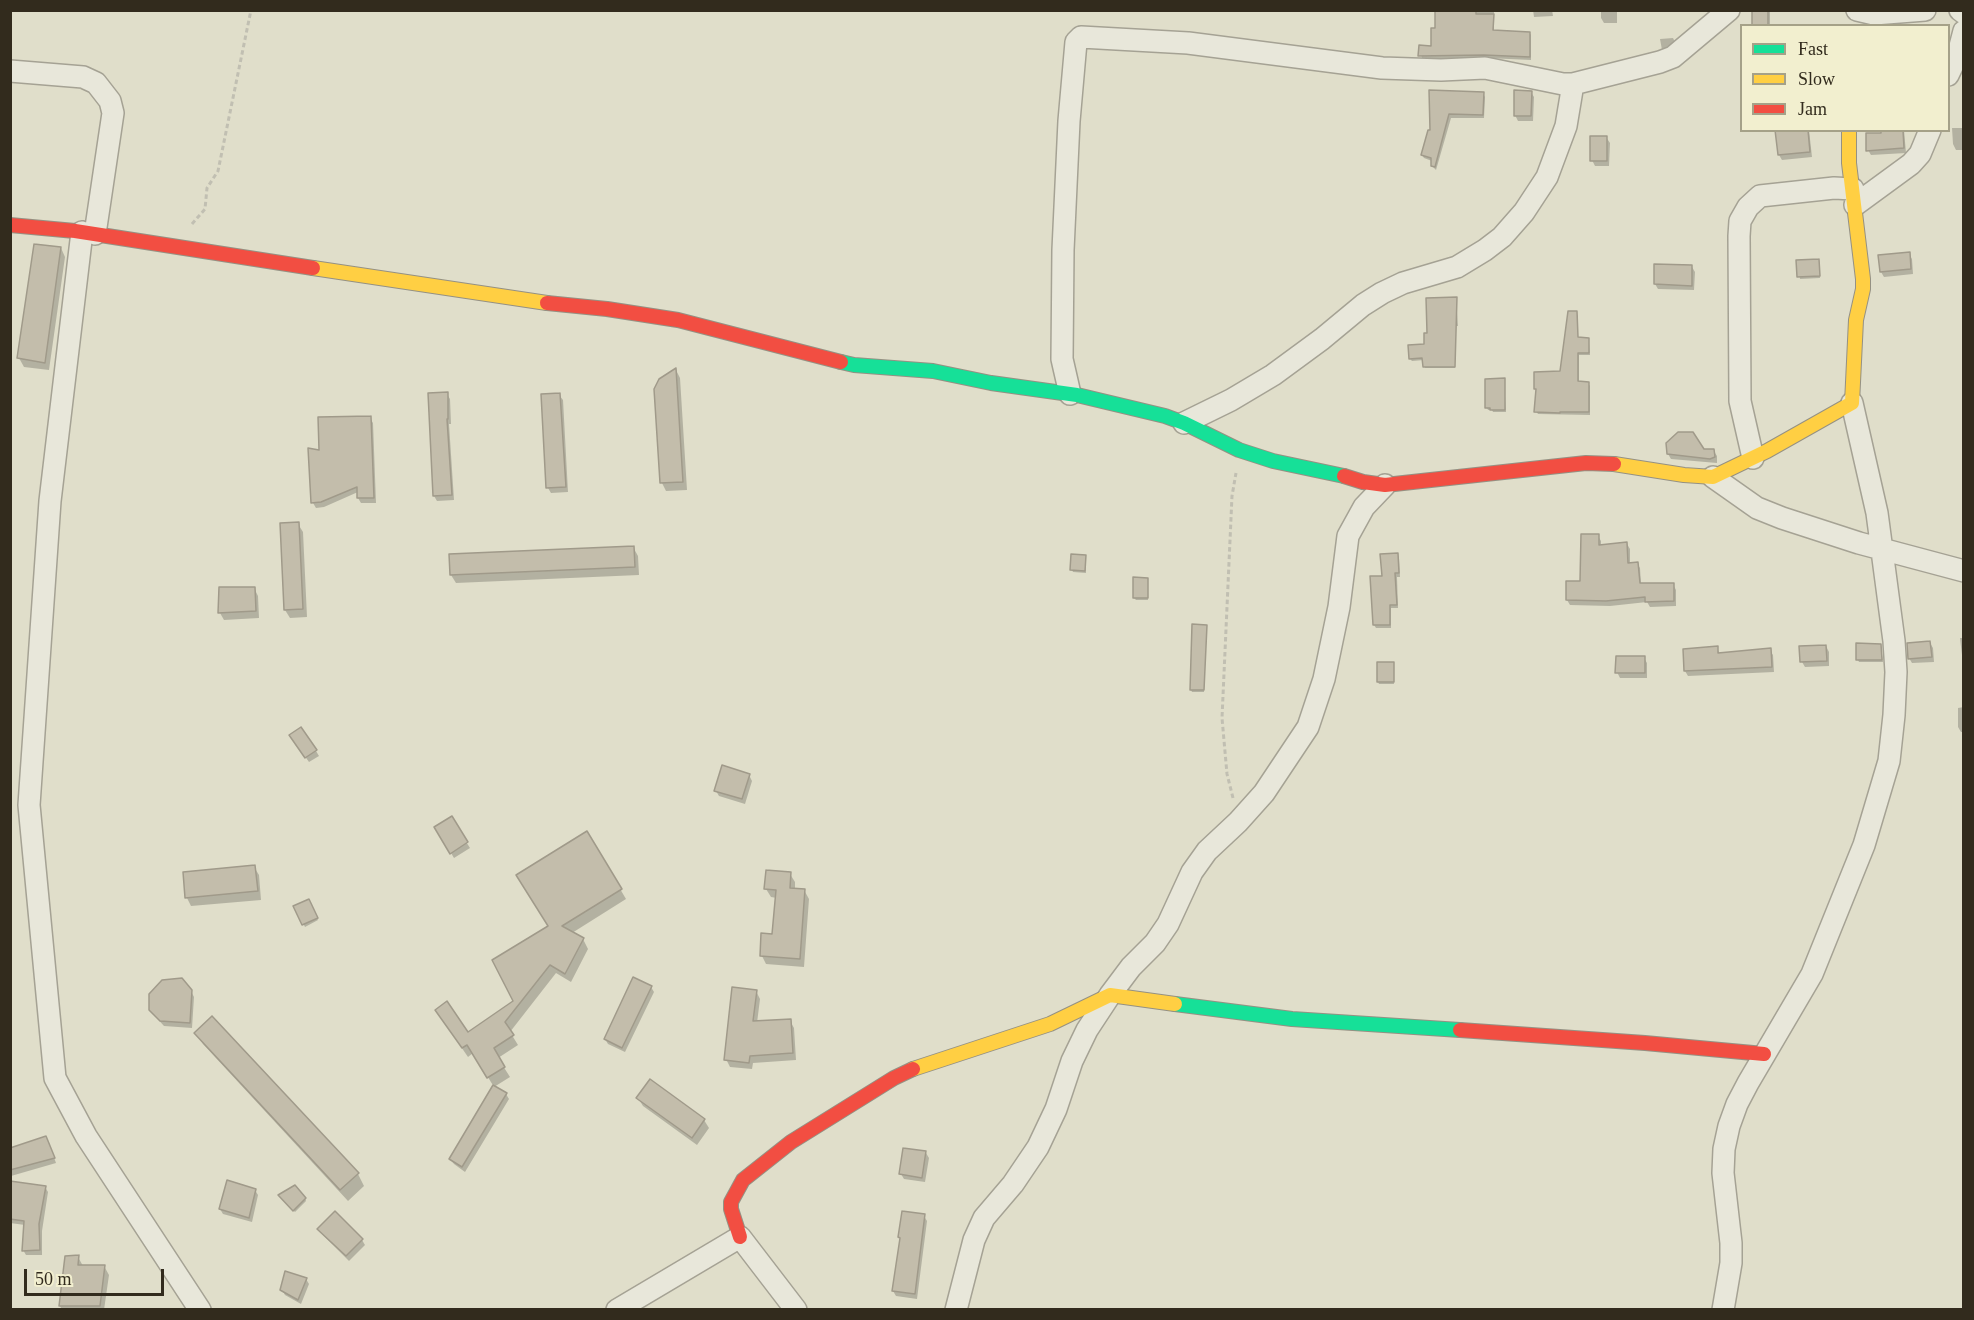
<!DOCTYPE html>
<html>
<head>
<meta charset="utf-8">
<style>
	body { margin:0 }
	#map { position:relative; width:1974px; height:1320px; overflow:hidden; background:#e0deca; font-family:"Times New Roman",serif }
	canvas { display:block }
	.frame { position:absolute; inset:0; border:12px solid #322b1d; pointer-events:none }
	.legend { position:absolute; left:1740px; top:24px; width:210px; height:108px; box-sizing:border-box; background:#f2efcf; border:2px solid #a5a188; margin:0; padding:8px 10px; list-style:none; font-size:18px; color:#322b1d }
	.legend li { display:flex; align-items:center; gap:12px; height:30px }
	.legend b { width:30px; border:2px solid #a5a188 }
	.scale { position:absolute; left:24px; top:1269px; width:140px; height:27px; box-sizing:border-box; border:3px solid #322b1d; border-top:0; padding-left:8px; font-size:18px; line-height:21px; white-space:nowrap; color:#322b1d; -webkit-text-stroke:4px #f2efcf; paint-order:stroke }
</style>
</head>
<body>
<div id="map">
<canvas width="1974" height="1320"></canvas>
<div class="frame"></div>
<ul class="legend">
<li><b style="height:8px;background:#16e098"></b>Fast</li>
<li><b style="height:8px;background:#ffcf43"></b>Slow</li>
<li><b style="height:8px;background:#f24e42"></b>Jam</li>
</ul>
<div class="scale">50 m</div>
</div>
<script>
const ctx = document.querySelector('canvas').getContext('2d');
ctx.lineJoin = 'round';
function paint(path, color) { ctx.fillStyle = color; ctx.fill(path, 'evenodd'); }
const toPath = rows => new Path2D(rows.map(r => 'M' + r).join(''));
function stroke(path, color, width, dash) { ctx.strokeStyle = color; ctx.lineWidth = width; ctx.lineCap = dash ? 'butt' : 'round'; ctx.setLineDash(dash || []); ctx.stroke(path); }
paint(toPath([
	[1436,10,1494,10,1494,32,1529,32,1531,35,1531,60,1487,58,1422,59,1420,47,1432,47,1437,30],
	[1533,10,1552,10,1553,16,1534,17],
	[1601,10,1617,10,1617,23,1604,23,1601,18],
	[1753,10,1770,10,1770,26,1754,26],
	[1673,38,1675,42,1662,50,1660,39],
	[1431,92,1483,93,1485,97,1484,118,1451,118,1436,170,1432,166,1432,161,1424,158,1422,155,1432,132],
	[1531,92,1534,97,1533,121,1518,121,1515,115],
	[1952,128,1964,128,1964,150,1956,150,1953,144],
	[1777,130,1809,130,1812,157,1782,160,1779,155],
	[1882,130,1904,130,1906,153,1871,155,1868,150,1883,134],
	[1606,137,1610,143,1609,166,1595,166,1592,160],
	[61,248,65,257,49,370,24,367,19,358],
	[1962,252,1964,252,1964,268,1962,266],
	[1909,254,1912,259,1913,274,1884,277,1881,272],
	[1798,262,1819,263,1820,278,1800,279],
	[1692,267,1695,272,1694,290,1658,289,1655,284],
	[1456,299,1458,326,1456,326,1455,368,1425,368,1424,360,1412,361,1410,359,1425,346,1428,334],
	[1576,313,1578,316,1578,338,1588,340,1589,343,1590,355,1579,355,1579,383,1588,383,1590,386,1590,415,1538,414,1536,411,1537,391,1536,388,1562,373],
	[676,370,680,378,687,490,666,491,662,483],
	[1504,380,1506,412,1493,412,1492,410,1488,410,1487,408],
	[447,394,450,399,451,424,449,424,454,500,437,501,434,496],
	[559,395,563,400,568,492,551,493,548,488],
	[370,418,373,423,376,503,361,503,358,498,358,492,324,507,316,508,313,503,320,452],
	[1703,450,1713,450,1717,456,1717,463,1671,459,1668,454],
	[298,524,303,532,307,617,290,618,285,610],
	[1598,536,1601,541,1601,546,1627,544,1630,549,1630,564,1637,563,1640,568,1641,585,1673,584,1676,590,1676,606,1650,607,1647,602,1610,606,1570,605,1567,600,1581,583],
	[633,547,638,556,639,575,456,583,451,575],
	[1397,554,1399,558,1400,577,1397,577,1398,608,1391,608,1391,628,1376,628,1374,625,1383,577],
	[1085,557,1086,573,1073,572,1072,570],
	[1147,579,1148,600,1136,600,1134,598],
	[254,588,258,596,259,618,224,620,220,613],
	[1206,626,1204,692,1192,692,1191,690],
	[1960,638,1964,638,1964,657,1962,655],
	[1930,643,1933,648,1934,662,1912,663,1909,658],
	[1826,646,1829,652,1829,666,1805,667,1802,662],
	[1881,646,1883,662,1859,662,1858,660],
	[1717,648,1720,654,1770,650,1773,655,1774,672,1688,676,1685,671],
	[1644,658,1647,663,1647,678,1620,678,1617,672],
	[1393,663,1394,684,1379,684,1378,682],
	[1964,707,1964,732,1961,732,1958,727,1958,708],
	[294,741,316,751,319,756,309,762],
	[749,775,752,781,745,804,719,796,716,791],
	[451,818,470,848,454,858,436,828],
	[587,833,626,899,572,933,583,939,588,949,571,982,556,973,510,1032,518,1045,498,1058,510,1077,494,1087,473,1053,468,1057,442,1019,468,1034,515,1002,549,927],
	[254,867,259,875,261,900,191,906,187,898],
	[790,874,795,882,795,890,804,890,809,899,804,967,766,964,762,956,774,935,777,898,771,897,766,889],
	[308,900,318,920,305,927,295,907],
	[651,987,654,992,625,1052,608,1044,605,1039],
	[191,991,194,997,192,1028,164,1026,154,1015],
	[756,991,760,999,757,1023,790,1021,794,1028,796,1060,753,1063,752,1069,730,1067,726,1059],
	[196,1033,358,1174,364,1186,348,1201,203,1044],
	[506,1094,509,1099,465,1172,454,1164,450,1159],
	[638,1098,704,1120,709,1128,697,1145,643,1106],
	[49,1143,56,1163,11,1176,10,1159],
	[926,1153,929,1158,925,1182,904,1179,901,1174],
	[10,1182,45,1187,48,1192,42,1231,42,1255,26,1255,23,1250,25,1225,10,1223],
	[255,1190,258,1195,252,1222,223,1214,220,1209],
	[281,1198,305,1198,306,1201,295,1212],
	[924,1216,927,1221,917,1299,896,1296,893,1291,901,1240,899,1237],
	[319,1229,362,1240,365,1245,349,1261,322,1234],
	[78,1257,83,1266,104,1266,109,1275,104,1310,62,1310,60,1306],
	[306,1279,309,1284,301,1304,285,1295,282,1290]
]), '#0003');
const building = toPath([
	[1435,10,1476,10,1476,14,1494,14,1493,30,1530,32,1530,57,1484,55,1418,56,1419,45,1431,46,1431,28,1435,28,1435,10],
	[1752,10,1768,10,1768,26,1752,26,1752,10],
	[1429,90,1484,92,1483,115,1449,114,1435,167,1431,166,1431,158,1421,155,1428,130,1430,130,1429,90],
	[1514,90,1532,91,1531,116,1514,116,1514,90],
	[1775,130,1808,130,1810,152,1778,155,1775,130],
	[1881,130,1903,130,1904,148,1866,151,1866,133,1881,133,1881,130],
	[1590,136,1607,136,1607,161,1590,161,1590,136],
	[34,244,61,247,45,363,17,358,34,244],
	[1910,252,1911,269,1880,272,1878,255,1910,252],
	[1819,259,1820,276,1797,277,1796,260,1819,259],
	[1654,264,1692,265,1692,286,1654,284,1654,264],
	[1457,297,1455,367,1423,367,1422,358,1409,359,1408,345,1424,344,1424,333,1427,333,1426,298,1457,297],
	[1568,311,1577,311,1578,337,1589,338,1589,353,1578,353,1578,381,1589,382,1589,412,1560,412,1560,413,1534,412,1536,389,1534,389,1534,372,1560,371,1568,311],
	[676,368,683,482,660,483,654,389,659,379,676,368],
	[1505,378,1505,410,1490,410,1490,408,1485,408,1485,379,1505,378],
	[448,392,448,419,447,419,452,495,433,496,428,393,448,392],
	[560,393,566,487,546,488,541,394,560,393],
	[371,416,374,498,357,498,357,487,321,502,311,503,308,448,319,450,318,417,371,416],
	[1678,432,1693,432,1704,449,1714,449,1715,457,1710,459,1667,454,1666,443,1678,432],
	[299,522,303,609,284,610,280,523,299,522],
	[1581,534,1599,534,1599,545,1627,542,1628,563,1638,562,1640,583,1674,583,1674,601,1645,602,1645,597,1606,601,1566,600,1566,581,1580,581,1581,534],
	[634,546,635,567,450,575,449,554,634,546],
	[1398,553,1399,573,1395,573,1397,605,1390,605,1390,625,1373,625,1370,576,1382,576,1380,554,1398,553],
	[1071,554,1086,555,1085,571,1070,570,1071,554],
	[1133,577,1148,578,1148,598,1133,598,1133,577],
	[219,587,255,587,256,611,218,613,219,587],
	[1192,624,1207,625,1204,690,1190,690,1192,624],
	[1930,641,1932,657,1908,659,1907,643,1930,641],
	[1856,643,1881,644,1882,660,1856,660,1856,643],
	[1826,645,1827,661,1800,662,1799,646,1826,645],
	[1718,646,1718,653,1771,648,1772,667,1684,671,1683,649,1718,646],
	[1616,656,1645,656,1645,673,1615,673,1616,656],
	[1377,662,1394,662,1394,682,1377,682,1377,662],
	[301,727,317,750,305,758,289,735,301,727],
	[722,765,750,774,742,799,714,791,722,765],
	[452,816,468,842,450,854,434,827,452,816],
	[587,831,622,889,562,926,584,938,565,974,550,965,505,1022,514,1035,494,1048,505,1067,487,1078,467,1045,462,1048,435,1010,447,1001,468,1032,513,1001,492,960,548,926,516,875,587,831],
	[255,865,258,891,185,898,183,872,255,865],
	[766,870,791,872,790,888,805,889,800,959,760,956,761,933,772,934,776,890,764,889,766,870],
	[309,899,318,918,302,925,293,906,309,899],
	[633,977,652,986,622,1048,604,1039,633,977],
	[182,978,192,990,190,1023,160,1021,149,1010,149,994,162,980,182,978],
	[732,987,757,990,753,1021,791,1019,793,1053,750,1056,749,1063,724,1060,732,987],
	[212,1016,359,1173,340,1190,194,1033,212,1016],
	[650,1079,705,1119,692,1138,636,1098,650,1079],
	[493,1085,507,1093,462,1167,449,1159,493,1085],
	[46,1136,55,1158,10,1170,10,1148,46,1136],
	[903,1148,926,1151,922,1178,899,1174,903,1148],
	[227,1180,256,1189,249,1218,219,1209,227,1180],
	[10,1181,46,1186,39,1224,40,1250,22,1251,24,1221,10,1219,10,1181],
	[295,1185,306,1198,293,1211,278,1195,295,1185],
	[335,1211,363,1239,346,1256,317,1229,335,1211],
	[902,1211,925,1214,915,1294,892,1291,900,1238,898,1237,902,1211],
	[79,1255,78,1265,105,1265,100,1306,59,1306,65,1256,79,1255],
	[285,1271,307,1278,298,1300,280,1290,285,1271]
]);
paint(building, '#c3bdab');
stroke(building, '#a09a8a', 1.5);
const street = toPath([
	[1857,10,1874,14,1925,10],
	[1960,10,1964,13],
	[10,71,83,77,96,83,110,101,113,113,95,234],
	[1948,75,1958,54,1964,31],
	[1855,205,1911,164,1920,154,1930,130],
	[82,232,50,501,29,805,55,1078,86,1136,200,1310],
	[1070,394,1062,359,1063,250,1069,121,1076,42,1081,37,1188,43,1382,68,1441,70,1485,68,1563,84,1573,84,1660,62,1673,57,1729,10],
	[1184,423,1231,400,1273,375,1322,339,1363,305,1382,293,1403,283,1457,267,1485,250,1502,237,1524,212,1547,177,1566,126,1573,84],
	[1753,458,1740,401,1739,236,1740,221,1748,207,1760,196,1834,188,1853,189],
	[1713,477,1757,508,1782,518,1859,543,1964,571],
	[617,1310,740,1237,796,1310],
	[956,1310,974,1240,984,1218,1013,1184,1038,1147,1056,1109,1072,1061,1087,1030,1110,995,1131,967,1155,943,1168,924,1192,872,1207,851,1238,822,1264,793,1308,727,1324,679,1339,607,1348,536,1364,507,1385,485],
	[1723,1310,1731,1263,1731,1243,1723,1173,1724,1149,1729,1126,1737,1104,1748,1083,1812,974,1864,845,1889,761,1894,715,1896,672,1894,641,1877,513,1852,403]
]);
const fast = toPath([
	[841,362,854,365,933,371,991,383,1077,395,1165,416,1184,423,1239,450,1273,461,1344,476],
	[1175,1004,1292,1019,1460,1030]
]);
const slow = toPath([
	[313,268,547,303],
	[1614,464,1684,475,1713,477,1767,451,1852,403,1856,320,1863,289,1863,279,1849,163,1849,130],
	[913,1069,1050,1024,1110,995,1175,1004]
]);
const jam = toPath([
	[10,225,75,231,313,268],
	[547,303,607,309,678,320,841,362],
	[1344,476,1363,482,1385,485,1586,463,1614,464],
	[1460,1030,1645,1043,1764,1054],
	[740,1237,731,1209,731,1202,743,1180,791,1142,894,1078,913,1069]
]);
stroke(street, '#a5a294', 24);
stroke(fast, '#959183', 16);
stroke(slow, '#959183', 16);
stroke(jam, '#959183', 16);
stroke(toPath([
	[192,224,205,209,207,188,218,171,251,10],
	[1233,798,1227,774,1222,718,1232,496,1236,473]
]), '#c1bfb2', 3, [4.5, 3]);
stroke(street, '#e8e7da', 21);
stroke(fast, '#16e098', 14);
stroke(slow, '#ffcf43', 14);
stroke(jam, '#f24e42', 14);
</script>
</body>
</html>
